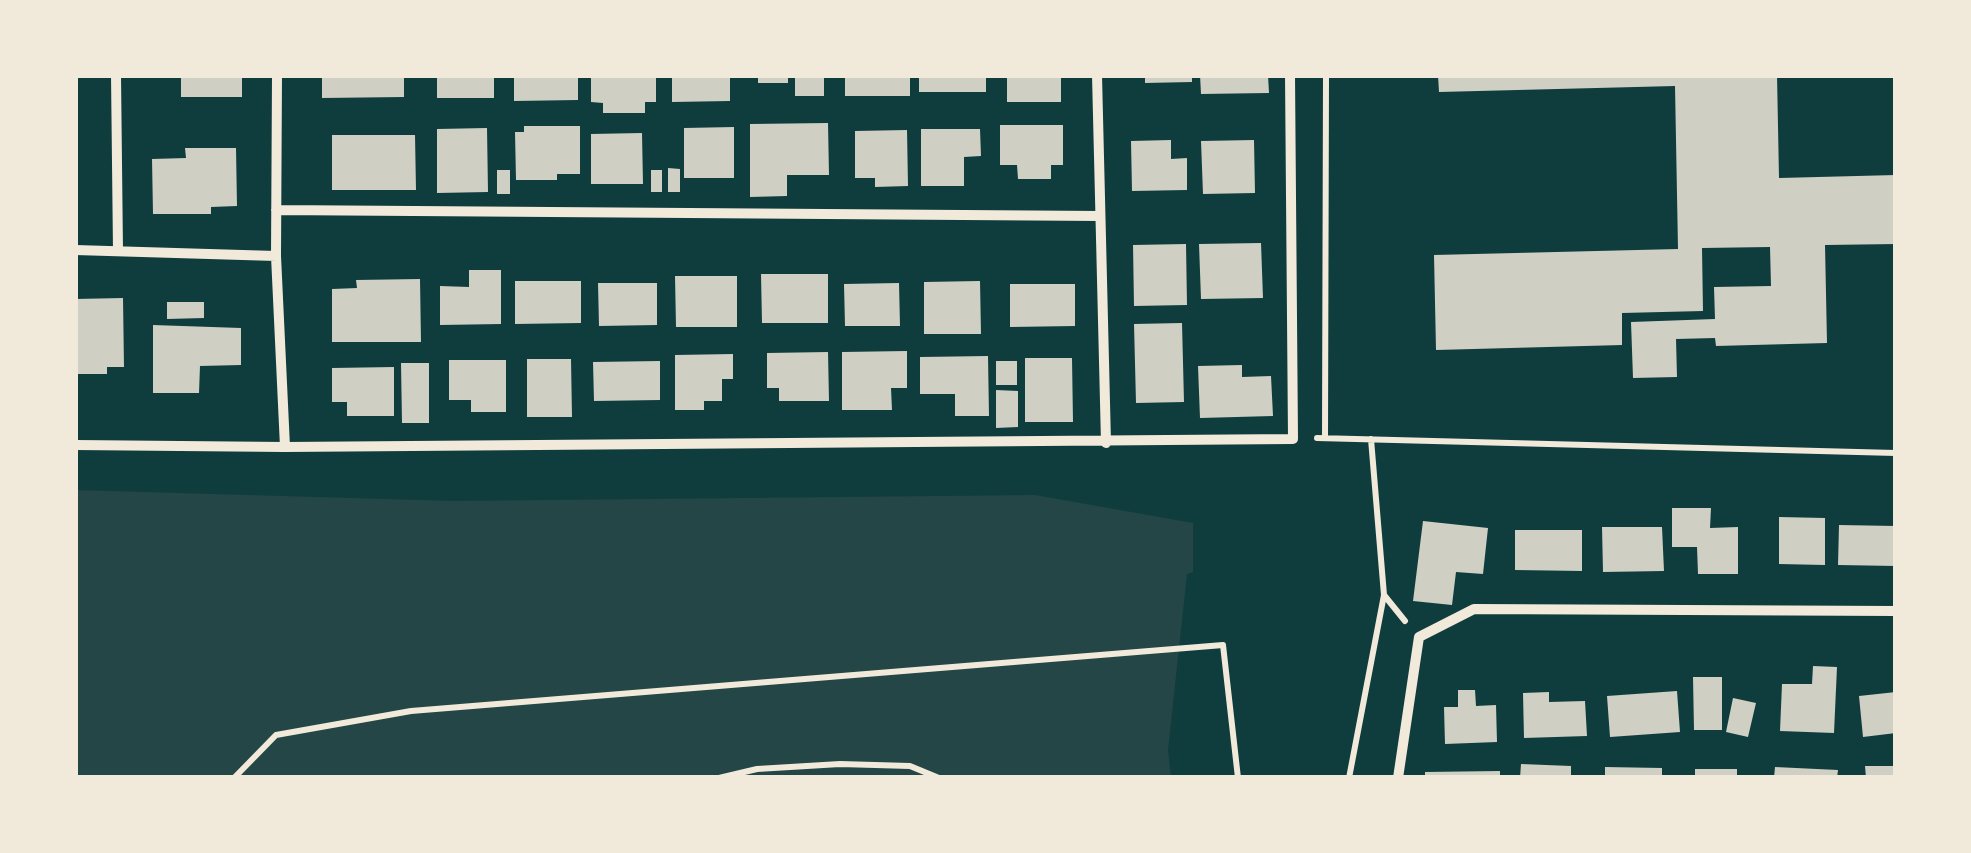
<!DOCTYPE html>
<html>
<head>
<meta charset="utf-8">
<style>
	body { margin:0 }
	#map { position:relative; width:1971px; height:853px; overflow:hidden; background:#0f3d3e; font-family:Ubuntu,sans-serif }
	canvas { display:block }
	.frame { position:absolute; inset:0; border:78px solid #f1e9da; pointer-events:none }
</style>
</head>
<body>
<div id="map">
<canvas width="1971" height="853"></canvas>
<div class="frame"></div>
</div>
<script>
const ctx = document.querySelector('canvas').getContext('2d');
ctx.lineJoin = 'round';
function paint(path, color) { ctx.fillStyle = color; ctx.fill(path, 'evenodd'); }
const toPath = rows => new Path2D(rows.map(r => 'M' + r).join(''));
function stroke(path, color, width, dash) { ctx.strokeStyle = color; ctx.lineWidth = width; ctx.lineCap = dash ? 'butt' : 'round'; ctx.setLineDash(dash || []); ctx.stroke(path); }
paint(toPath([
	[75,490,454,501,1035,495,1193,523,1193,572,1187,574,1168,750,1171,778,75,778]
]), '#244646');
paint(toPath([
	[181,75,242,75,242,97,181,97],
	[322,75,404,75,404,97,322,98],
	[437,75,494,75,494,98,437,98],
	[514,75,578,75,578,100,514,101],
	[591,75,656,75,656,102,645,102,645,113,603,113,603,103,591,102],
	[672,75,730,75,730,101,672,102],
	[758,75,788,75,788,83,758,83],
	[795,75,824,75,824,96,795,96],
	[845,75,910,75,910,96,845,96],
	[919,75,986,75,986,92,919,92],
	[1007,75,1061,75,1061,102,1007,102],
	[1145,75,1192,75,1192,82,1145,83],
	[1200,75,1268,75,1269,93,1201,94],
	[1438,75,1777,75,1779,178,1896,175,1896,244,1825,245,1827,343,1716,346,1715,338,1676,339,1677,377,1633,378,1631,322,1715,319,1714,287,1771,286,1770,247,1702,248,1703,311,1622,313,1622,345,1436,350,1434,255,1678,249,1675,86,1439,92],
	[828,123,829,175,787,175,787,196,750,197,750,124],
	[1000,125,1063,125,1063,165,1051,165,1051,179,1018,179,1017,165,1000,165],
	[524,126,580,126,580,174,557,174,557,180,516,180,515,132,524,132],
	[734,127,734,178,684,178,684,128],
	[487,128,488,192,437,193,437,129],
	[921,129,980,129,981,156,964,157,964,186,921,186],
	[907,130,908,186,875,187,875,178,855,178,855,131],
	[642,133,643,184,591,184,591,134],
	[332,135,415,135,416,190,332,190],
	[1171,140,1171,159,1187,158,1187,190,1132,191,1131,141],
	[1254,140,1255,193,1203,194,1201,141],
	[185,148,236,148,237,206,211,207,211,214,153,214,152,159,186,158],
	[668,168,680,169,680,192,668,192],
	[497,170,510,170,510,194,497,194],
	[651,170,662,170,662,192,651,192],
	[1261,243,1263,298,1201,299,1199,244],
	[1186,244,1187,305,1134,306,1133,245],
	[469,270,501,270,501,324,440,325,440,286,469,287],
	[761,274,828,274,828,323,762,323],
	[675,276,737,276,737,327,676,327],
	[420,279,421,342,332,342,332,289,357,288,356,280],
	[515,281,581,281,581,323,515,324],
	[980,281,981,334,924,334,924,282],
	[598,283,657,283,657,325,599,326],
	[899,283,900,326,845,326,844,284],
	[1010,284,1075,284,1075,326,1010,327],
	[123,298,124,367,107,367,107,374,75,374,75,299],
	[167,302,204,302,204,318,167,319],
	[1182,323,1184,402,1136,403,1134,324],
	[153,325,241,328,241,365,200,366,199,393,153,393],
	[907,351,907,388,891,388,892,410,842,410,842,352],
	[828,352,829,401,779,401,779,388,767,388,767,353],
	[733,354,733,379,722,379,722,401,704,401,704,410,675,410,675,355],
	[988,356,989,416,955,416,955,394,920,394,920,357],
	[1025,358,1072,358,1073,422,1025,422],
	[527,359,571,359,572,417,527,417],
	[449,360,506,360,506,412,471,412,471,400,449,400],
	[660,361,660,400,594,401,593,362],
	[996,361,1017,361,1017,385,996,385],
	[401,363,429,363,429,423,402,423],
	[1242,365,1242,377,1271,376,1273,416,1200,418,1198,366],
	[394,367,394,416,347,416,347,402,332,402,332,368],
	[996,390,1018,391,1018,427,996,428],
	[1672,508,1711,508,1710,528,1738,527,1738,574,1698,574,1697,547,1672,547],
	[1779,517,1825,518,1825,565,1779,564],
	[1423,521,1488,528,1483,574,1456,572,1452,605,1413,601],
	[1839,525,1896,526,1896,566,1838,565],
	[1602,527,1662,527,1664,571,1603,572],
	[1515,530,1582,530,1582,571,1515,570],
	[1813,666,1837,667,1834,733,1780,731,1782,684,1812,684],
	[1693,677,1722,677,1722,730,1694,730],
	[1458,690,1475,690,1476,706,1496,705,1497,742,1445,744,1444,707,1458,707],
	[1677,691,1680,732,1610,737,1607,696],
	[1549,692,1549,702,1585,701,1587,736,1524,738,1523,693],
	[1896,692,1896,733,1863,737,1859,696],
	[1733,698,1756,703,1748,737,1726,732],
	[1521,764,1571,766,1571,778,1520,778],
	[1865,766,1896,766,1896,778,1866,778],
	[1605,767,1662,768,1662,778,1605,778],
	[1775,767,1838,770,1837,778,1774,778],
	[1695,769,1737,769,1737,778,1695,778],
	[1500,771,1500,778,1425,778,1425,772]
]), '#cfcfc3');
stroke(toPath([
	[1325,437,1326,75],
	[1317,438,1896,453],
	[1371,439,1384,595,1405,621],
	[234,778,276,735,411,711,1223,645,1238,778],
	[719,778,757,769,840,764,910,766,939,778],
	[1349,778,1384,595]
]), '#f1e9da', 6);
stroke(toPath([
	[116,75,118,251],
	[1097,75,1106,443],
	[276,210,1100,216],
	[75,250,276,256],
	[75,445,285,447,276,256,277,75],
	[285,447,1293,439,1290,75],
	[1398,778,1419,637,1474,609,1896,611]
]), '#f1e9da', 10);
</script>
</body>
</html>
